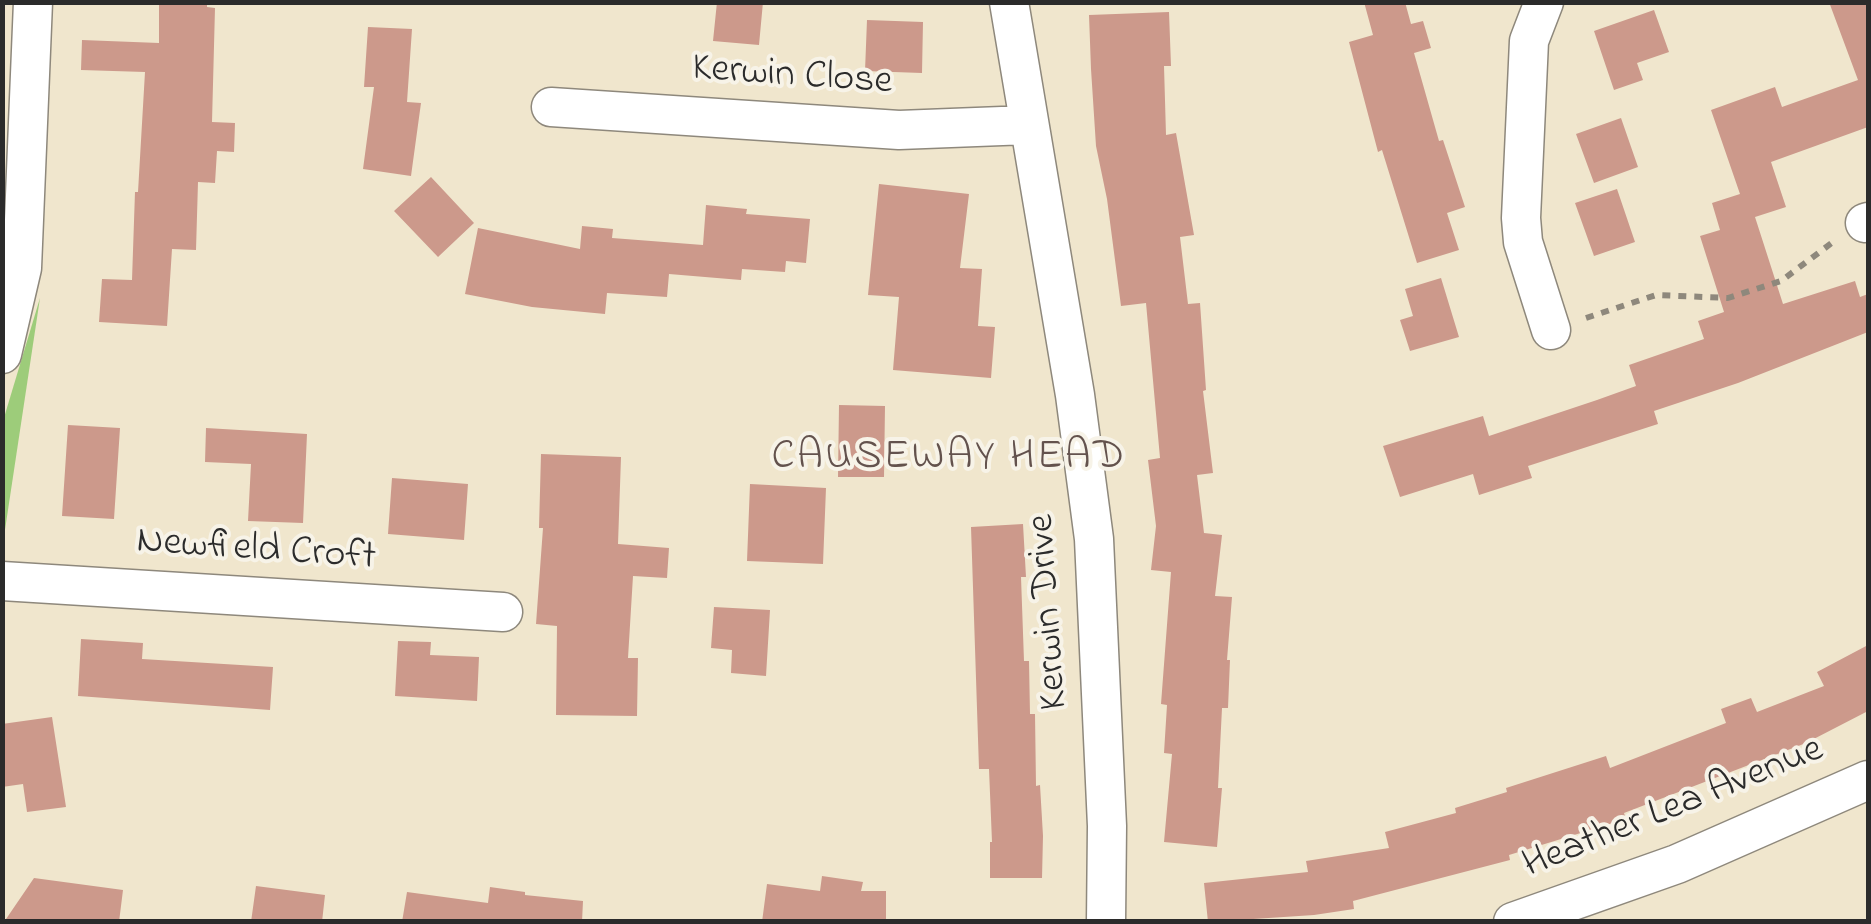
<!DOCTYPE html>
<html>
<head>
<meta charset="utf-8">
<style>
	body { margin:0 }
	#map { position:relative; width:1871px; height:924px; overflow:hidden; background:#f0e6cd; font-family:"Indie Flower",sans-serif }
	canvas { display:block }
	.frame { position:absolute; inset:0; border:5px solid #2b2b2b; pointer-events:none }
</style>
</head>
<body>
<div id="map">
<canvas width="1871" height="924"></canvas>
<div class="frame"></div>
</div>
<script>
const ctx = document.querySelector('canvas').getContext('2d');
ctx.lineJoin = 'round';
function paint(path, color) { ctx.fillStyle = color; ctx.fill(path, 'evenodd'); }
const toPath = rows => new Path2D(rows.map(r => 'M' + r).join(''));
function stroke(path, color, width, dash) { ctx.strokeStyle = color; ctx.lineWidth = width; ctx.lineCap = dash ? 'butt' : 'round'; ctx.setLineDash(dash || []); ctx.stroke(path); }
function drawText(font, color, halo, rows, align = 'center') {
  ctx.font = font + ' "Indie Flower",sans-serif'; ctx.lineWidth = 8; ctx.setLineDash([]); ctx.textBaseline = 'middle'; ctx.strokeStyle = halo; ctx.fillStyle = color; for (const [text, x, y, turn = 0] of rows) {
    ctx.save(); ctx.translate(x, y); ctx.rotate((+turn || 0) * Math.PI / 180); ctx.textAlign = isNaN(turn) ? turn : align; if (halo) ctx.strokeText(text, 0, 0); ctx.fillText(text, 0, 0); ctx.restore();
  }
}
paint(toPath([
	[40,298,3,543,3,421]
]), '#9dcc7a');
paint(toPath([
	[159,2,207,2,207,7,215,8,212,122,235,123,234,152,217,151,215,183,198,182,196,250,172,249,167,326,99,322,102,279,132,280,135,192,138,192,145,72,81,70,82,40,159,43],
	[717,2,763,2,759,45,713,41],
	[1364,2,1405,2,1411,24,1423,21,1431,48,1414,53,1439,141,1443,140,1465,207,1447,213,1459,250,1417,263,1382,150,1378,152,1349,42,1373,35],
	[1829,2,1868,2,1868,127,1771,162,1786,207,1755,217,1783,304,1855,281,1860,297,1868,294,1868,332,1738,383,1654,411,1658,424,1528,466,1532,478,1479,495,1473,474,1400,497,1383,446,1483,416,1489,436,1597,400,1636,386,1629,365,1704,339,1698,321,1724,312,1700,236,1720,230,1712,203,1740,194,1711,110,1775,87,1782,107,1858,80],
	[1654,10,1669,52,1637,63,1643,80,1614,90,1594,31],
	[1169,12,1171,66,1164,66,1166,135,1176,133,1194,235,1180,237,1188,304,1200,303,1206,390,1203,391,1213,473,1197,475,1204,533,1222,535,1215,596,1232,597,1227,660,1230,660,1228,708,1222,708,1218,788,1222,788,1217,847,1164,842,1172,754,1164,753,1167,705,1161,704,1171,572,1151,570,1156,526,1148,460,1160,458,1146,303,1121,306,1107,199,1096,146,1091,69,1089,15],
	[867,20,923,22,922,73,865,71],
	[368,27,412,29,407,102,421,103,411,176,363,169,374,87,364,87],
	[1621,118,1638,167,1594,183,1576,134],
	[431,177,474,223,438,257,394,211],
	[879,184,969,194,960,268,982,269,978,326,995,327,991,378,893,370,899,297,868,295],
	[1617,189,1635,242,1594,256,1575,203],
	[706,205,747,209,746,214,810,219,806,263,786,261,785,272,742,269,741,280,669,274,667,297,607,293,605,314,532,307,465,294,478,228,580,249,582,226,613,229,612,238,703,245],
	[1441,278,1459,337,1410,351,1400,320,1413,316,1405,289],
	[839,405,885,406,884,477,838,477],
	[68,425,120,428,114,519,62,516],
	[206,428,307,434,303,523,248,521,251,464,205,462],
	[541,454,621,457,618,544,669,548,667,578,633,576,628,658,638,658,637,716,556,715,557,626,536,624,543,528,539,528],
	[392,478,468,484,464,540,388,534],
	[750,484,826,488,823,564,747,561],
	[1023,524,1026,577,1021,577,1024,661,1029,661,1030,714,1035,714,1036,786,1040,785,1043,836,1042,878,990,878,990,842,992,842,989,769,979,769,971,527],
	[714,607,770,610,766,676,731,673,732,650,711,648],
	[81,639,143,643,142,659,273,667,270,710,78,696],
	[398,641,431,642,430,655,479,657,477,701,395,696],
	[1868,645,1868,711,1806,743,1624,813,1626,819,1509,855,1510,860,1353,901,1354,909,1314,915,1208,922,1204,883,1308,872,1306,861,1389,848,1385,832,1456,813,1455,808,1507,792,1506,788,1606,756,1610,768,1726,723,1721,709,1751,698,1757,712,1824,686,1817,672],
	[52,717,66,807,27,812,23,784,2,787,2,724],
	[822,876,863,882,861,891,886,891,886,922,762,922,767,884,820,891],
	[34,878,123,890,119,922,4,922],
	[256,886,325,895,322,922,251,922],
	[490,887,525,892,525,895,583,901,582,922,402,922,407,892,488,903]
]), '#cc998b');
const minor = toPath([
	[1009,2,1075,395,1094,539,1107,826,1106,922],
	[1544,2,1529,41,1521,218,1523,242,1551,330],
	[551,107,899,130,1028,125],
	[1865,223,1868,222],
	[2,354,22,268,33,2],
	[2,581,503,612],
	[1513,922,1677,864,1868,780]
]);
stroke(minor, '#8e887c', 41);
stroke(toPath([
	[1586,318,1656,295,1728,298,1781,281,1837,239]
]), '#8e887c', 6, [8, 8]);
stroke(minor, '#fff', 38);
drawText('40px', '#2b2b2b', '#f7f3e8', [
	["Kerwin Close",792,78,4],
	["Newfield Croft",256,552,4],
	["Kerwin Drive",1051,612,-94],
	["Heather Lea Avenue",1674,810,-22]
]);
ctx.letterSpacing = '2.5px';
drawText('42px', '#63524d', '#f7f3e8', [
	["CAUSEWAY HEAD",949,460]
]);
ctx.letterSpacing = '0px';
</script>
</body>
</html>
